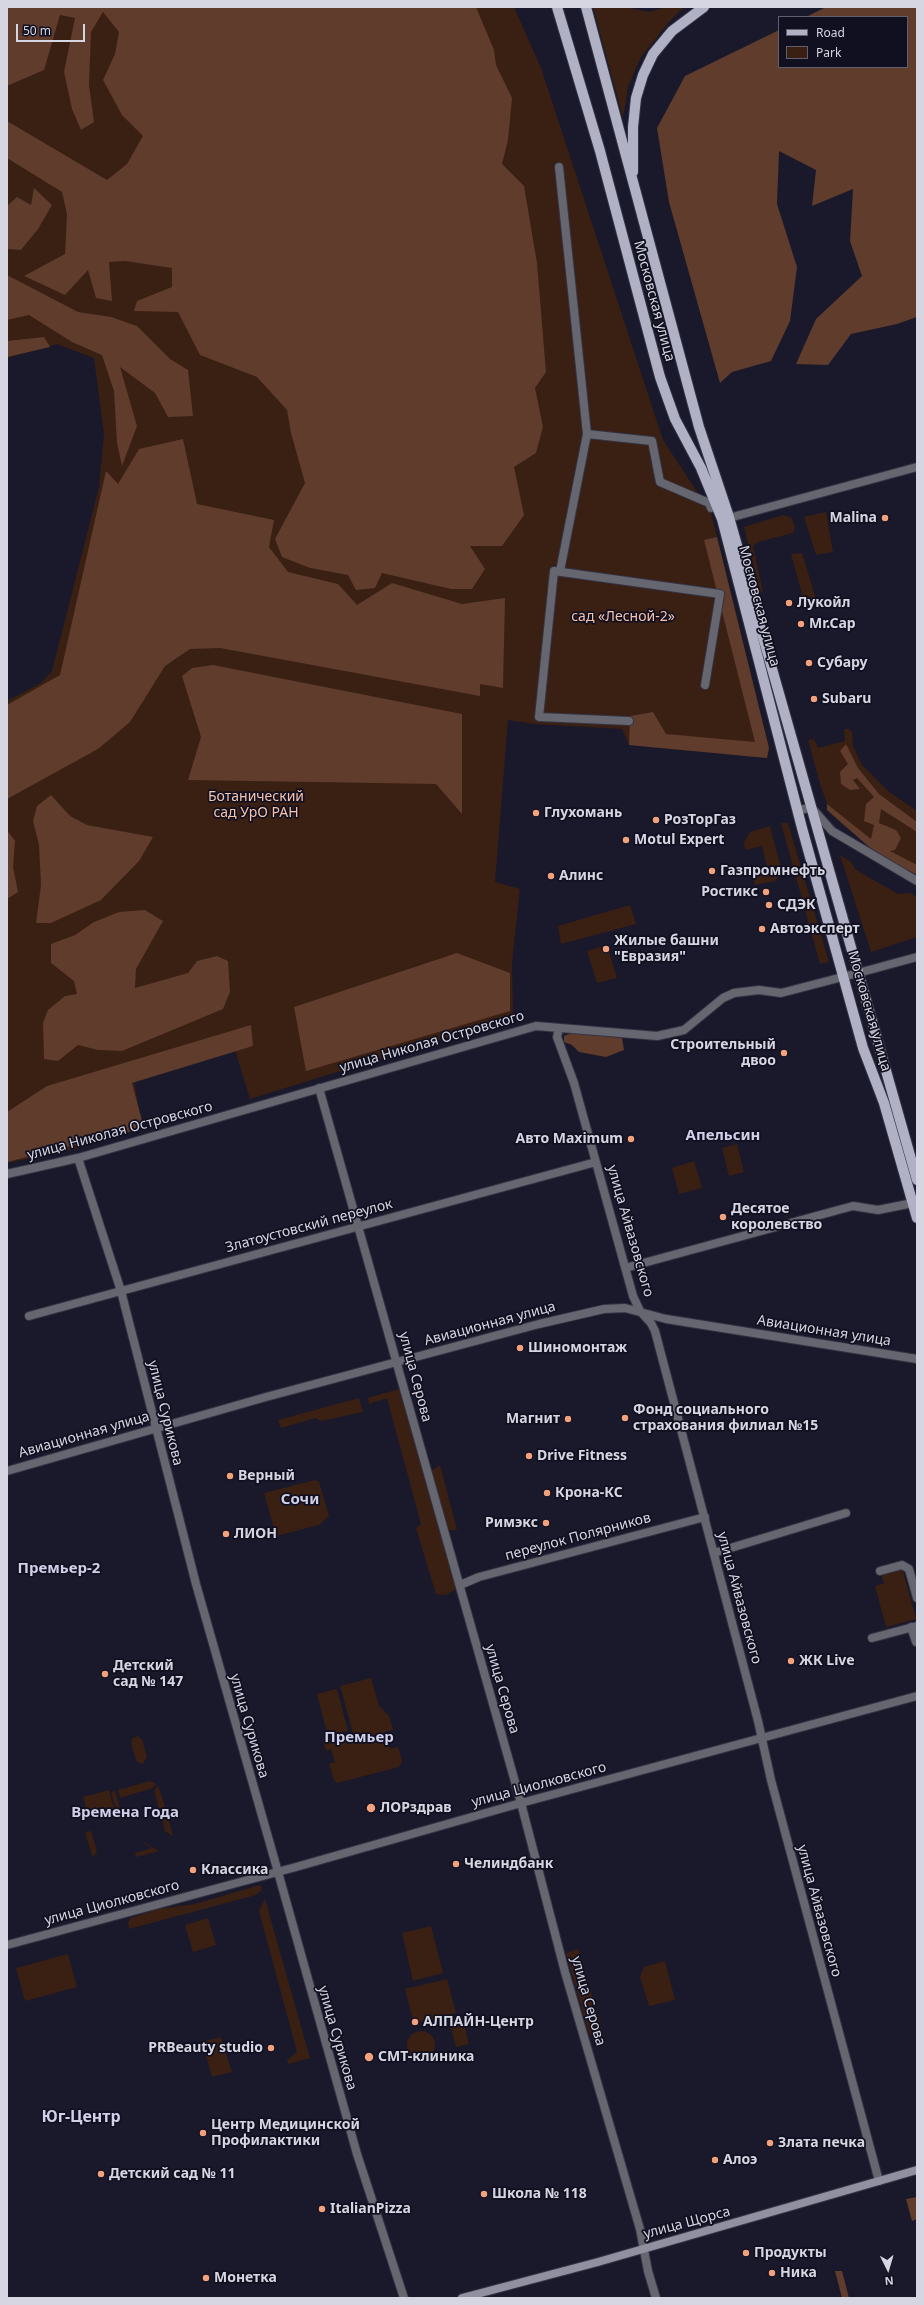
<!DOCTYPE html>
<html>
<head>
<meta charset="utf-8">
<style>
	body { margin:0 }
	#map { position:relative; width:924px; height:2305px; overflow:hidden; background:#1a192b; font-family:"Noto Sans",sans-serif }
	canvas { display:block }
	.frame { position:absolute; inset:0; border:8px solid #d6d6e2; pointer-events:none }
	.legend { position:absolute; left:778px; top:16px; width:130px; height:52px; box-sizing:border-box; background:#111021; border:1px solid #605f6e; margin:0; padding:5px 7px; list-style:none; font-size:12px; color:#d6d6e2 }
	.legend li { display:flex; align-items:center; gap:8px; height:20px }
	.legend b { width:20px; border:1px solid #605f6e }
	.north { position:absolute; left:868px; top:2249px; width:40px; height:40px; -webkit-text-stroke:3px #111021; paint-order:stroke; rotate:175deg; font-size:11px; font-weight:700; line-height:16px; text-align:center; color:#d6d6e2 }
	.north::after { content:''; display:block; margin:auto; width:14px; height:18px; background:#d6d6e2; clip-path:polygon(50% 0,100% 100%,50% 72%,0 100%) }
	.scale { position:absolute; left:16px; top:24px; width:69px; height:18px; box-sizing:border-box; border:2px solid #d6d6e2; border-top:0; padding-left:5px; font-size:12px; line-height:14px; white-space:nowrap; color:#d6d6e2; -webkit-text-stroke:3px #111021; paint-order:stroke }
</style>
</head>
<body>
<div id="map">
<canvas width="924" height="2305"></canvas>
<div class="frame"></div>
<ul class="legend">
<li><b style="height:5px;background:#b1b1c5"></b>Road</li>
<li><b style="height:11px;background:#3a1f13"></b>Park</li>
</ul>
<div class="north">N</div>
<div class="scale">50 m</div>
</div>
<script>
const ctx = document.querySelector('canvas').getContext('2d');
ctx.lineJoin = 'round';
function paint(path, color) { ctx.fillStyle = color; ctx.fill(path, 'evenodd'); }
const toPath = rows => new Path2D(rows.map(r => 'M' + r).join(''));
function stroke(path, color, width, dash) { ctx.strokeStyle = color; ctx.lineWidth = width; ctx.lineCap = dash ? 'butt' : 'round'; ctx.setLineDash(dash || []); ctx.stroke(path); }
function drawText(font, color, halo, rows, align = 'center') {
  ctx.font = font + ' "Noto Sans",sans-serif'; ctx.lineWidth = 3.5; ctx.setLineDash([]); ctx.textBaseline = 'middle'; ctx.strokeStyle = halo; ctx.fillStyle = color; for (const [text, x, y, turn = 0] of rows) {
    ctx.save(); ctx.translate(x, y); ctx.rotate((+turn || 0) * Math.PI / 180); ctx.textAlign = isNaN(turn) ? turn : align; if (halo) ctx.strokeText(text, 0, 0); ctx.fillText(text, 0, 0); ctx.restore();
  }
}
paint(toPath([
	[7,7,514,7,541,68,663,440,711,513,769,748,767,758,629,745,622,729,534,724,508,720,495,882,520,889,512,962,513,1017,250,1099,235,1050,134,1080,142,1128,75,1149,7,1163,7,701,41,683,52,671,99,487,104,434,94,358,57,344,7,358],
	[593,7,625,7,649,12,666,7,684,7,669,22,641,57,628,87,623,118],
	[826,512,833,552,816,555,804,517],
	[783,515,791,517,795,527,793,533,758,542,753,546,763,592,760,593,744,527],
	[802,553,816,599,811,605,801,606,798,596,802,594,791,554],
	[844,729,848,729,852,732,853,746,862,765,888,791,917,811,917,869,848,829,831,814,821,787,808,740,814,739,818,748,845,741],
	[781,823,788,823,829,962,820,964],
	[770,826,782,872,775,881,755,885,752,875,768,871,762,846,745,850,744,842,750,832],
	[840,855,851,862,856,870,898,894,910,893,917,897,917,937,871,952],
	[630,905,636,924,561,944,558,926],
	[607,945,617,978,597,983,587,951],
	[737,1144,744,1172,729,1176,722,1148],
	[694,1161,702,1188,679,1194,672,1168],
	[399,1389,456,1589,446,1595,436,1594,416,1528,421,1524,387,1398,369,1404,368,1398],
	[359,1398,363,1412,321,1421,316,1418,281,1428,278,1420],
	[440,1465,457,1530,449,1530,431,1471],
	[315,1480,319,1482,329,1516,319,1525,276,1536,264,1493],
	[902,1568,916,1619,886,1627,875,1586,884,1583,881,1574],
	[371,1678,379,1706,389,1716,393,1730,385,1732,390,1749,398,1747,402,1761,399,1767,337,1783,334,1780,329,1764,335,1762,331,1749,326,1751,323,1741,353,1733,340,1686],
	[337,1689,348,1731,328,1736,317,1694],
	[138,1736,142,1740,147,1757,143,1764,139,1763,136,1760,131,1743,133,1738],
	[150,1781,156,1784,153,1788,120,1798,118,1790],
	[158,1785,165,1807,159,1809,154,1791],
	[109,1790,114,1809,88,1816,83,1797],
	[115,1791,123,1818,119,1820,111,1792],
	[166,1810,173,1836,165,1831,160,1812],
	[91,1831,97,1851,93,1858,85,1832],
	[143,1843,145,1843,159,1851,136,1857,135,1853,152,1848],
	[260,1885,262,1887,261,1891,256,1895,129,1929,128,1922,131,1918,158,1909,195,1904],
	[265,1899,310,2058,288,2064,287,2060,297,2052,259,1911],
	[208,1918,216,1945,193,1952,185,1925],
	[431,1926,443,1973,413,1981,402,1933],
	[578,1949,604,2036,590,2035,587,2027,566,1953],
	[68,1954,77,1987,25,2001,16,1968],
	[665,1961,675,2000,649,2006,640,1977,644,1967],
	[447,1979,456,2013,414,2024,405,1989],
	[462,2016,469,2044,456,2047,449,2020],
	'407 2045a14 14 0 1 1 28 0a14 14 0 1 1-28 0Z',
	[221,2037,232,2072,212,2077,202,2042]
]), '#3a1f13');
paint(toPath([
	[7,7,476,7,494,50,496,65,512,98,508,140,502,164,524,186,537,263,546,372,535,388,543,427,536,453,514,467,524,515,502,546,470,546,485,569,472,589,451,589,382,573,375,588,356,590,348,575,310,568,282,557,275,539,305,483,291,433,287,410,257,377,200,355,178,312,134,311,137,301,172,287,172,268,125,261,109,262,112,301,96,298,88,270,65,295,24,276,65,254,67,214,62,192,7,158,7,121,107,180,127,164,143,136,122,115,103,80,115,54,119,32,103,12,91,32,89,85,94,122,81,130,72,109,64,72,75,18,60,15,44,70,7,86],
	[826,7,917,7,917,317,897,324,851,334,828,365,796,364,816,319,862,276,850,241,853,189,812,206,816,170,779,151,777,204,797,267,790,321,771,361,732,372,720,383,669,202,657,128,685,76,779,30,779,67,907,67,907,17,806,17],
	[34,188,52,205,38,229,21,250,7,249,7,206,17,197,31,205],
	[7,275,78,312,111,317,137,326,170,359,188,370,193,416,168,417,155,393,120,367,137,426,122,466,117,443,114,391,102,355,72,342,29,315,7,320],
	[44,337,50,347,7,357,7,341],
	[183,439,197,504,274,520,269,547,288,572,338,584,357,605,392,583,462,604,505,598,503,688,480,684,480,696,220,648,190,649,165,666,130,722,98,749,7,799,7,705,60,675,106,471,118,484,139,449],
	[717,537,769,748,767,758,629,745,630,716,653,712,666,734,755,742,704,540],
	[213,665,462,714,462,814,436,784,188,780,201,737,182,676,192,668],
	[846,744,858,768,879,794,917,822,917,832,881,809,879,823,896,830,901,838,895,850,890,851,917,865,917,875,877,854,827,810,827,804,871,839,874,825,864,821,866,804,874,797,857,778,853,780,860,789,850,790,841,784,840,772,848,764,840,751],
	[51,795,70,816,87,825,153,837,139,861,101,900,51,923,36,923,41,885,39,845,33,821,37,806],
	[7,830,15,841,13,867,18,892,7,899],
	[145,910,163,921,136,969,135,988,188,973,197,961,217,956,228,961,230,992,223,1009,122,1051,98,1050,78,1045,58,1061,44,1059,43,1023,48,1010,65,996,77,994,74,981,51,963,51,944,75,935,94,922,119,912],
	[457,953,510,973,510,1011,306,1071,294,1007],
	[251,1025,253,1046,132,1083,144,1128,7,1162,7,1112,47,1086],
	[575,1032,622,1038,624,1050,606,1057,579,1052,572,1045,564,1042,564,1036],
	[917,2197,917,2219,912,2221,906,2199],
	[835,2271,842,2271,849,2298,842,2298]
]), '#5f3c2c');
const minor = toPath([
	[559,167,587,434,560,571],
	[587,434,652,441,660,482,709,503,711,508,718,506],
	[629,721,539,717,554,571,720,594,705,685],
	[559,1028,557,1037,574,1083,633,1296,640,1311,651,1323,655,1331,758,1721,771,1780,879,2181],
	[319,1088,521,1803,917,1696],
	[78,1158,121,1291,196,1584,278,1872],
	[7,1174,78,1158,536,1026,657,1036,684,1030,723,998,734,993,759,990,781,993,858,973],
	[625,1268,853,1206,878,1210,913,1203],
	[29,1316,596,1162],
	[7,1471,266,1397,539,1324,604,1309,625,1308,666,1319,917,1359],
	[714,1553,846,1513],
	[880,1571,902,1565,909,1569,917,1598],
	[460,1585,479,1577,705,1517],
	[911,1627,916,1642],
	[872,1638,917,1626]
]);
const tertiary = toPath([
	[725,519,917,467],
	[797,810,812,808,832,831,917,881],
	[858,973,917,957],
	[278,1872,357,2154,404,2298],
	[7,1945,296,1867,521,1803,565,1972,640,2229,648,2271,656,2298]
]);
const secondary = toPath([
	[462,2298,598,2262,917,2170]
]);
const primary = toPath([
	[557,7,600,151,660,377,675,419,701,468,722,519,802,828,863,1048,884,1103,917,1218],
	[586,7,699,427,729,517,917,1180],
	[633,172,633,127,636,98,643,75,653,54,672,31,704,7]
]);
stroke(minor, '#343345', 10);
stroke(tertiary, '#343345', 10);
stroke(secondary, '#343345', 10);
stroke(primary, '#343345', 12);
stroke(minor, '#65666f', 8);
stroke(tertiary, '#65666f', 8);
stroke(secondary, '#9090a0', 8);
stroke(primary, '#b1b1c5', 10);
for (const [x, y, r, color] of [
	[885,518,4,"#f1a17c"],
	[789,603,4,"#f1a17c"],
	[801,624,4,"#f1a17c"],
	[809,663,4,"#f1a17c"],
	[814,699,4,"#f1a17c"],
	[536,813,4,"#f1a17c"],
	[656,820,4,"#f1a17c"],
	[626,840,4,"#f1a17c"],
	[712,871,4,"#f1a17c"],
	[551,876,4,"#f1a17c"],
	[766,892,4,"#f1a17c"],
	[769,905,4,"#f1a17c"],
	[762,929,4,"#f1a17c"],
	[606,949,4,"#f1a17c"],
	[784,1053,4,"#f1a17c"],
	[631,1139,4,"#f1a17c"],
	[723,1217,4,"#f1a17c"],
	[520,1348,4,"#f1a17c"],
	[625,1418,4,"#f1a17c"],
	[568,1419,4,"#f1a17c"],
	[529,1456,4,"#f1a17c"],
	[230,1476,4,"#f1a17c"],
	[547,1493,4,"#f1a17c"],
	[546,1523,4,"#f1a17c"],
	[226,1534,4,"#f1a17c"],
	[791,1661,4,"#f1a17c"],
	[105,1674,4,"#f1a17c"],
	[371,1808,5,"#f1a17c"],
	[456,1864,4,"#f1a17c"],
	[193,1870,4,"#f1a17c"],
	[415,2022,4,"#f1a17c"],
	[271,2048,4,"#f1a17c"],
	[369,2057,5,"#f1a17c"],
	[203,2133,4,"#f1a17c"],
	[770,2143,4,"#f1a17c"],
	[715,2160,4,"#f1a17c"],
	[101,2174,4,"#f1a17c"],
	[484,2194,4,"#f1a17c"],
	[322,2209,4,"#f1a17c"],
	[746,2253,4,"#f1a17c"],
	[772,2273,4,"#f1a17c"],
	[206,2278,4,"#f1a17c"]
]) { const dot = new Path2D(); dot.arc(x, y, r, 0, 2 * Math.PI); ctx.fillStyle = color; ctx.fill(dot); stroke(dot, '#111021', 1.5); }
drawText('14px', '#d6d6e2', '#111021', [
	["Московская улица",654,301,75],
	["Московская улица",759,606,75],
	["Московская улица",869,1011,74],
	["улица Николая Островского",432,1042,-16],
	["улица Николая Островского",120,1131,-15],
	["Златоустовский переулок",309,1226,-15],
	["улица Айвазовского",630,1231,74],
	["Авиационная улица",490,1324,-15],
	["Авиационная улица",824,1331,9],
	["улица Серова",415,1377,75],
	["улица Сурикова",165,1413,76],
	["Авиационная улица",84,1435,-16],
	["переулок Полярников",578,1537,-15],
	["улица Айвазовского",739,1598,75],
	["улица Серова",502,1689,74],
	["улица Сурикова",249,1726,74],
	["улица Циолковского",539,1785,-15],
	["улица Циолковского",112,1903,-15],
	["улица Айвазовского",819,1911,75],
	["улица Серова",588,2001,74],
	["улица Сурикова",337,2038,74],
	["улица Щорса",687,2223,-15]
]);
drawText('bold 14px', '#d6d6e2', '#111021', [
	["Malina",877,518,"right"],
	["Лукойл",797,603],
	["Mr.Cap",809,624],
	["Субару",817,663],
	["Subaru",822,699],
	["Глухомань",544,813],
	["РозТорГаз",664,820],
	["Motul Expert",634,840],
	["Газпромнефть",720,871],
	["Алинс",559,876],
	["Ростикс",758,892,"right"],
	["СДЭК",777,905],
	["Автоэксперт",770,929],
	["Жилые башни",614,941],
	["\"Евразия\"",614,957],
	["Строительный",776,1045,"right"],
	["двоо",776,1061,"right"],
	["Авто Maximum",623,1139,"right"],
	["Десятое",731,1209],
	["королевство",731,1225],
	["Шиномонтаж",528,1348],
	["Фонд социального",633,1410],
	["страхования филиал №15",633,1426],
	["Магнит",560,1419,"right"],
	["Drive Fitness",537,1456],
	["Верный",238,1476],
	["Крона-КС",555,1493],
	["Римэкс",538,1523,"right"],
	["ЛИОН",234,1534],
	["ЖК Live",799,1661],
	["Детский",113,1666],
	["сад № 147",113,1682],
	["ЛОРздрав",380,1808],
	["Челиндбанк",464,1864],
	["Классика",201,1870],
	["АЛПАЙН-Центр",423,2022],
	["PRBeauty studio",263,2048,"right"],
	["СМТ-клиника",378,2057],
	["Центр Медицинской",211,2125],
	["Профилактики",211,2141],
	["Злата печка",778,2143],
	["Алоэ",723,2160],
	["Детский сад № 11",109,2174],
	["Школа № 118",492,2194],
	["ItalianPizza",330,2209],
	["Продукты",754,2253],
	["Ника",780,2273],
	["Монетка",214,2278]
], 'left');
drawText('14px', '#f8c3ab', '#111021', [
	["сад «Лесной-2»",623,617],
	["Ботанический",256,797],
	["сад УрО РАН",256,813]
]);
drawText('bold 15px', '#d0d0e9', '#111021', [
	["Апельсин",723,1136],
	["Сочи",300,1500],
	["Премьер-2",59,1569],
	["Премьер",359,1738],
	["Времена Года",125,1813]
]);
drawText('bold 16px', '#d0d0e9', '#111021', [
	["Юг-Центр",81,2117]
]);
</script>
</body>
</html>
